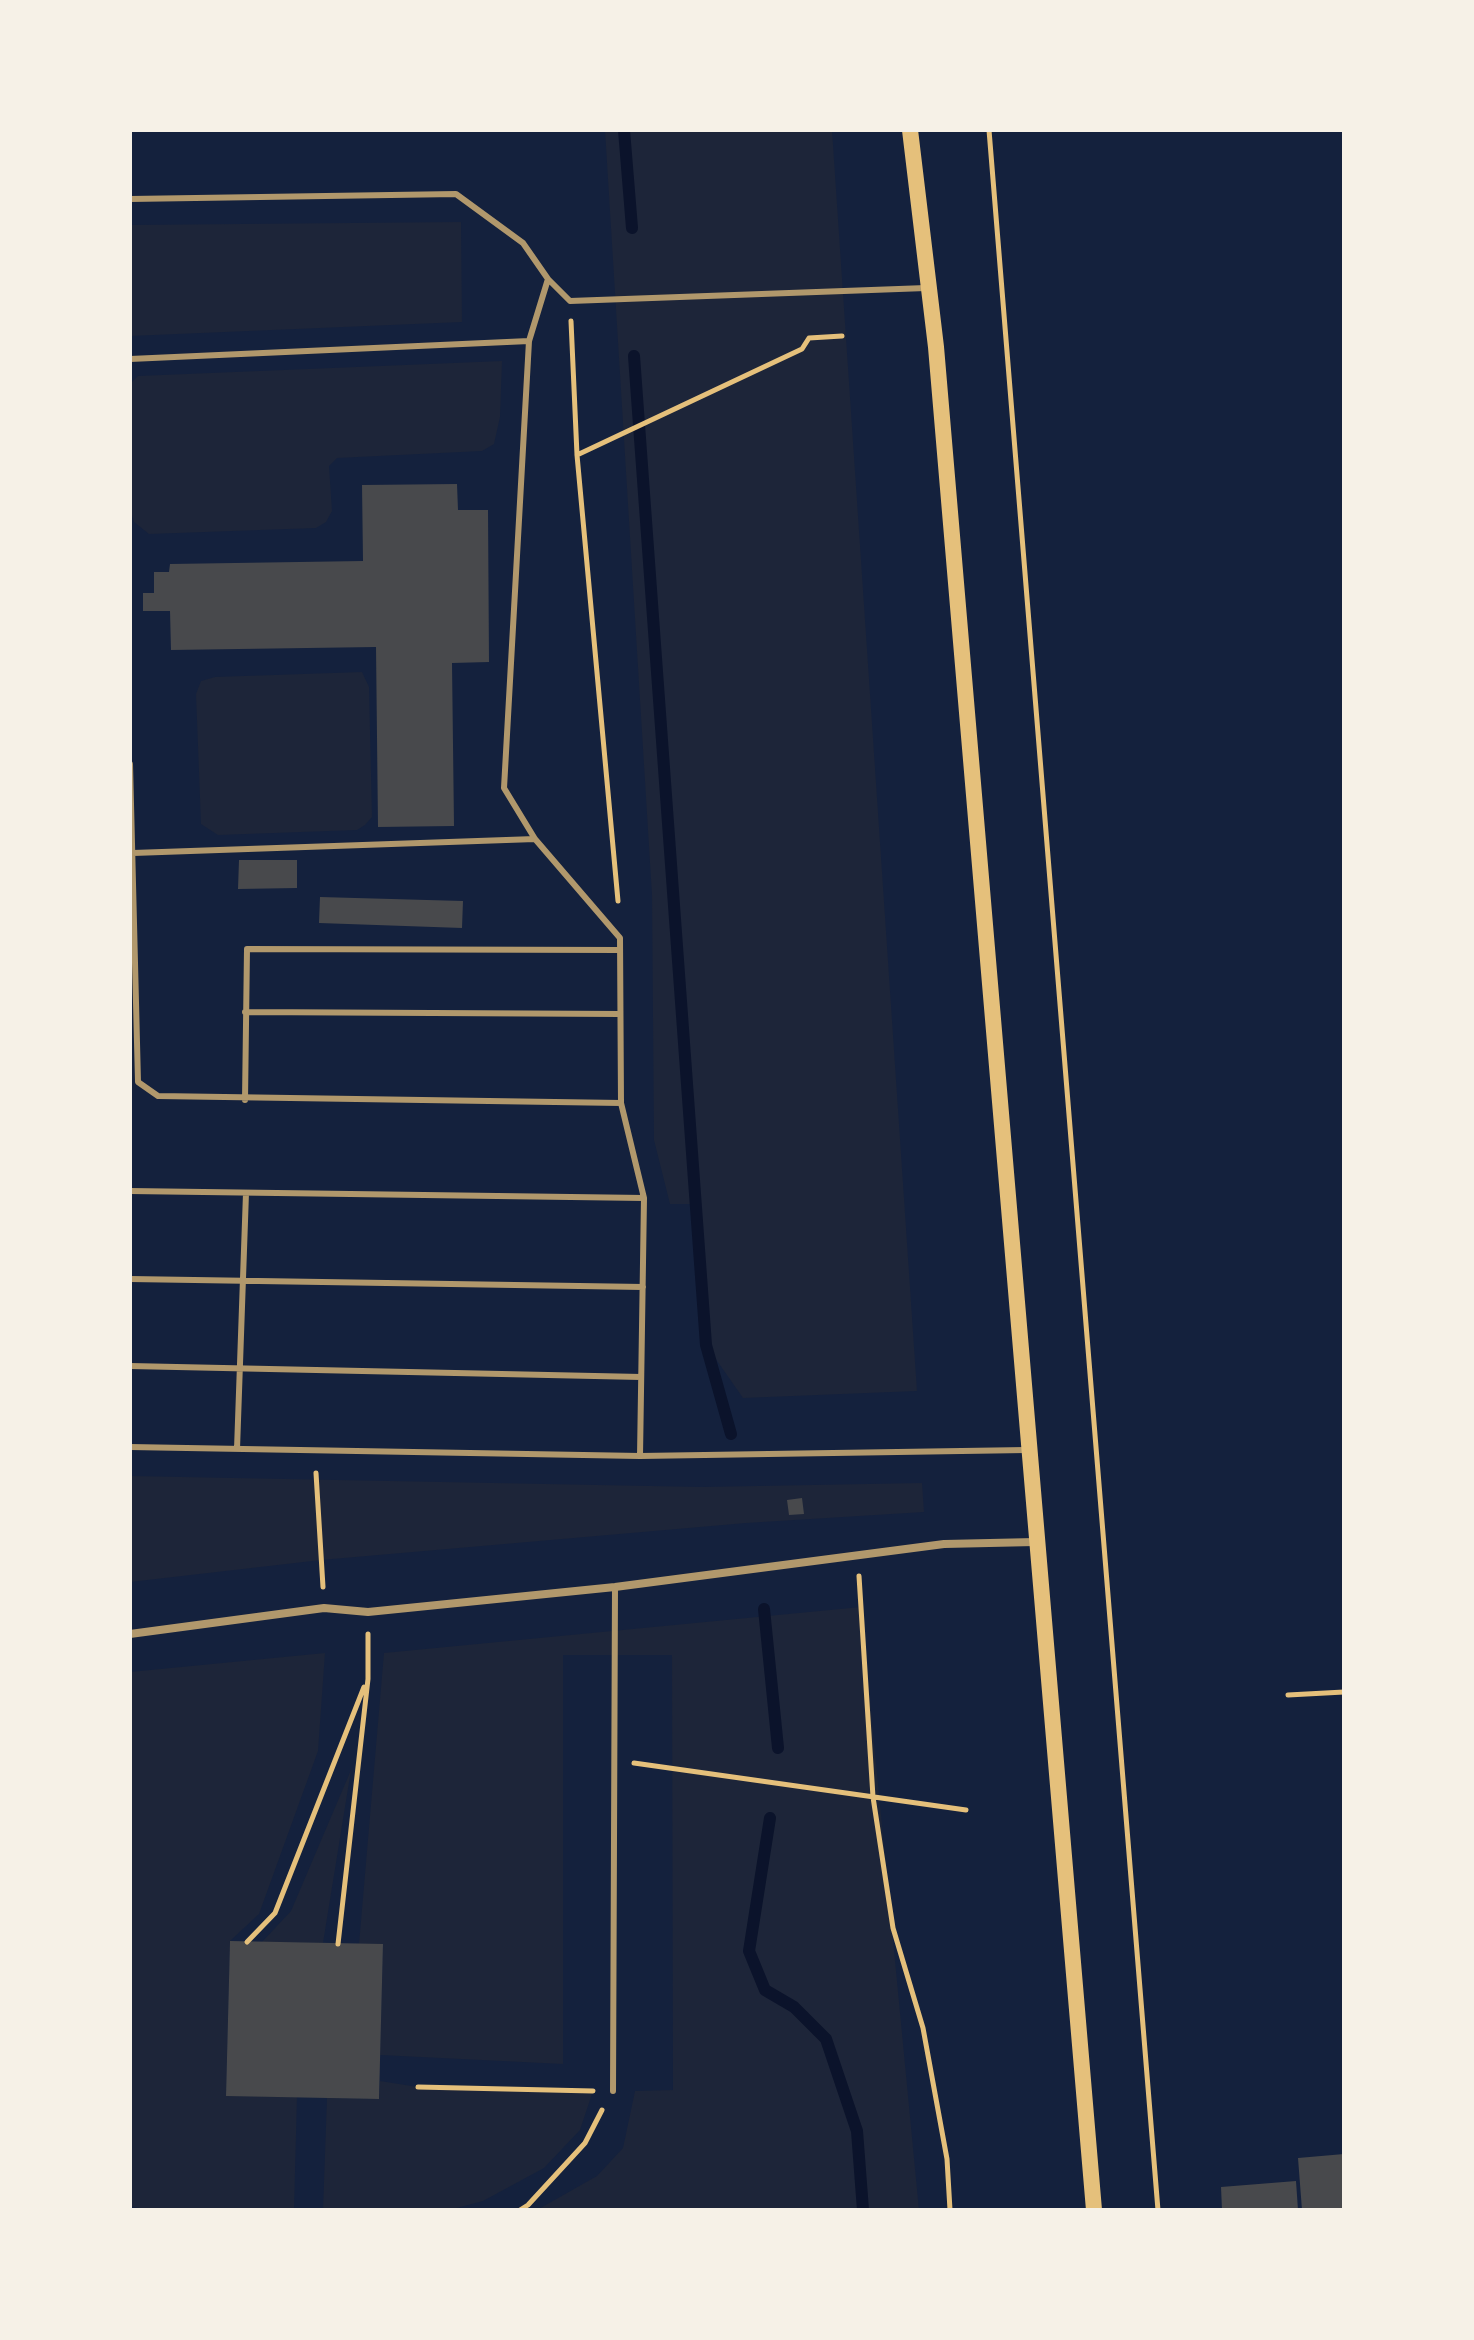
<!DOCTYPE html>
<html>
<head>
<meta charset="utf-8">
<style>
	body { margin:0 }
	#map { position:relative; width:1474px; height:2340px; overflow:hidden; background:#14213d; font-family:Arial,sans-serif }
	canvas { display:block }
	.frame { position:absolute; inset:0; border:132px solid #f6f1e7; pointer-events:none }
</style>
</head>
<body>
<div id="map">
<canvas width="1474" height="2340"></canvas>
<div class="frame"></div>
</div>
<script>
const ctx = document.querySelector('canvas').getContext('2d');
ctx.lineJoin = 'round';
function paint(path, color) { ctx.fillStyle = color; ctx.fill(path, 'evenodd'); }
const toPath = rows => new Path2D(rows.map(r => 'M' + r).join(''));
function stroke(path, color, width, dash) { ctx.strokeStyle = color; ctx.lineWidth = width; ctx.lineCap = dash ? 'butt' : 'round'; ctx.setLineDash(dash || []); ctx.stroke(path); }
paint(toPath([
	[605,130,832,130,917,1391,743,1398,706,1345,694,1204,670,1204,654,1140,652,895],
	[461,222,462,322,130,336,130,225],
	[502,361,500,417,494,444,482,451,337,458,329,466,332,511,326,522,316,528,149,534,134,522,130,509,130,384,138,376],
	[362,672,369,687,372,817,365,825,357,830,218,835,201,824,196,694,201,681,215,677],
	[130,1476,702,1487,922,1483,924,1512,746,1523,321,1560,130,1582],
	[861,1607,919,2210,537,2210,597,2176,623,2148,635,2091,673,2090,672,1655,563,1655,563,2064,380,2055,383,1945,359,1944,384,1653],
	[325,1653,318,1751,259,1914,230,1941,226,2095,297,2097,294,2210,148,2210,130,2206,130,1672],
	[351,1770,323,1943,262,1942,291,1911],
	[380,2081,418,2087,593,2091,580,2130,544,2168,483,2201,449,2210,323,2210,327,2098,379,2099]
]), '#1d2539');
stroke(toPath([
	[624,130,632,228],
	[634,356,706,1345,731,1434],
	[764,1609,778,1748],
	[770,1818,749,1951,765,1990,794,2007,826,2039,857,2131,863,2210]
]), '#0b132b', 12);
paint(toPath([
	[457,484,458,510,488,510,489,662,452,663,454,826,378,827,376,647,171,650,170,611,143,611,143,593,154,593,154,572,169,572,170,564,363,561,362,485],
	[239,860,297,860,297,888,238,889],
	[320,897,463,901,462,928,319,923],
	[802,1498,804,1514,789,1515,787,1500],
	[230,1941,383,1944,379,2099,226,2096],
	[1344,2154,1344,2210,1302,2210,1298,2158],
	[1296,2181,1298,2210,1222,2210,1221,2187]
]), '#48494c');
stroke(toPath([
	[989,130,1158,2210],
	[571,321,577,455,618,901],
	[577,455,802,349,809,338,842,336],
	[316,1473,323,1587],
	[859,1576,873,1797,893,1928,923,2028,947,2159,950,2210],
	[1288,1695,1344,1692],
	[634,1763,966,1810],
	[247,1942,275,1913,364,1687],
	[338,1944,368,1679,368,1634],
	[418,2087,593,2091],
	[520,2210,528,2205,585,2143,602,2110]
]), '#e5c07b', 5);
stroke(toPath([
	[130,199,456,194,523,243,548,279,529,341,504,788,535,839,620,938,621,1103,644,1198,640,1456],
	[548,279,570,301,926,288],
	[130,359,529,341],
	[130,764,138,1082,158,1096,621,1103],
	[133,853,535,839],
	[245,1012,620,1014],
	[245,1100,247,949,620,950],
	[130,1191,644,1198],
	[130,1279,643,1287],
	[130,1366,641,1377],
	[130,1447,640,1456,1026,1450],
	[237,1449,246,1193],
	[613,2091,615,1587]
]), '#b1986c', 6);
stroke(toPath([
	[130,1634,324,1608,368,1612,615,1587,944,1544,1035,1542]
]), '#b1986c', 8);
stroke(toPath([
	[910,130,936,347,1094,2210]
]), '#e5c07b', 16);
</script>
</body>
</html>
